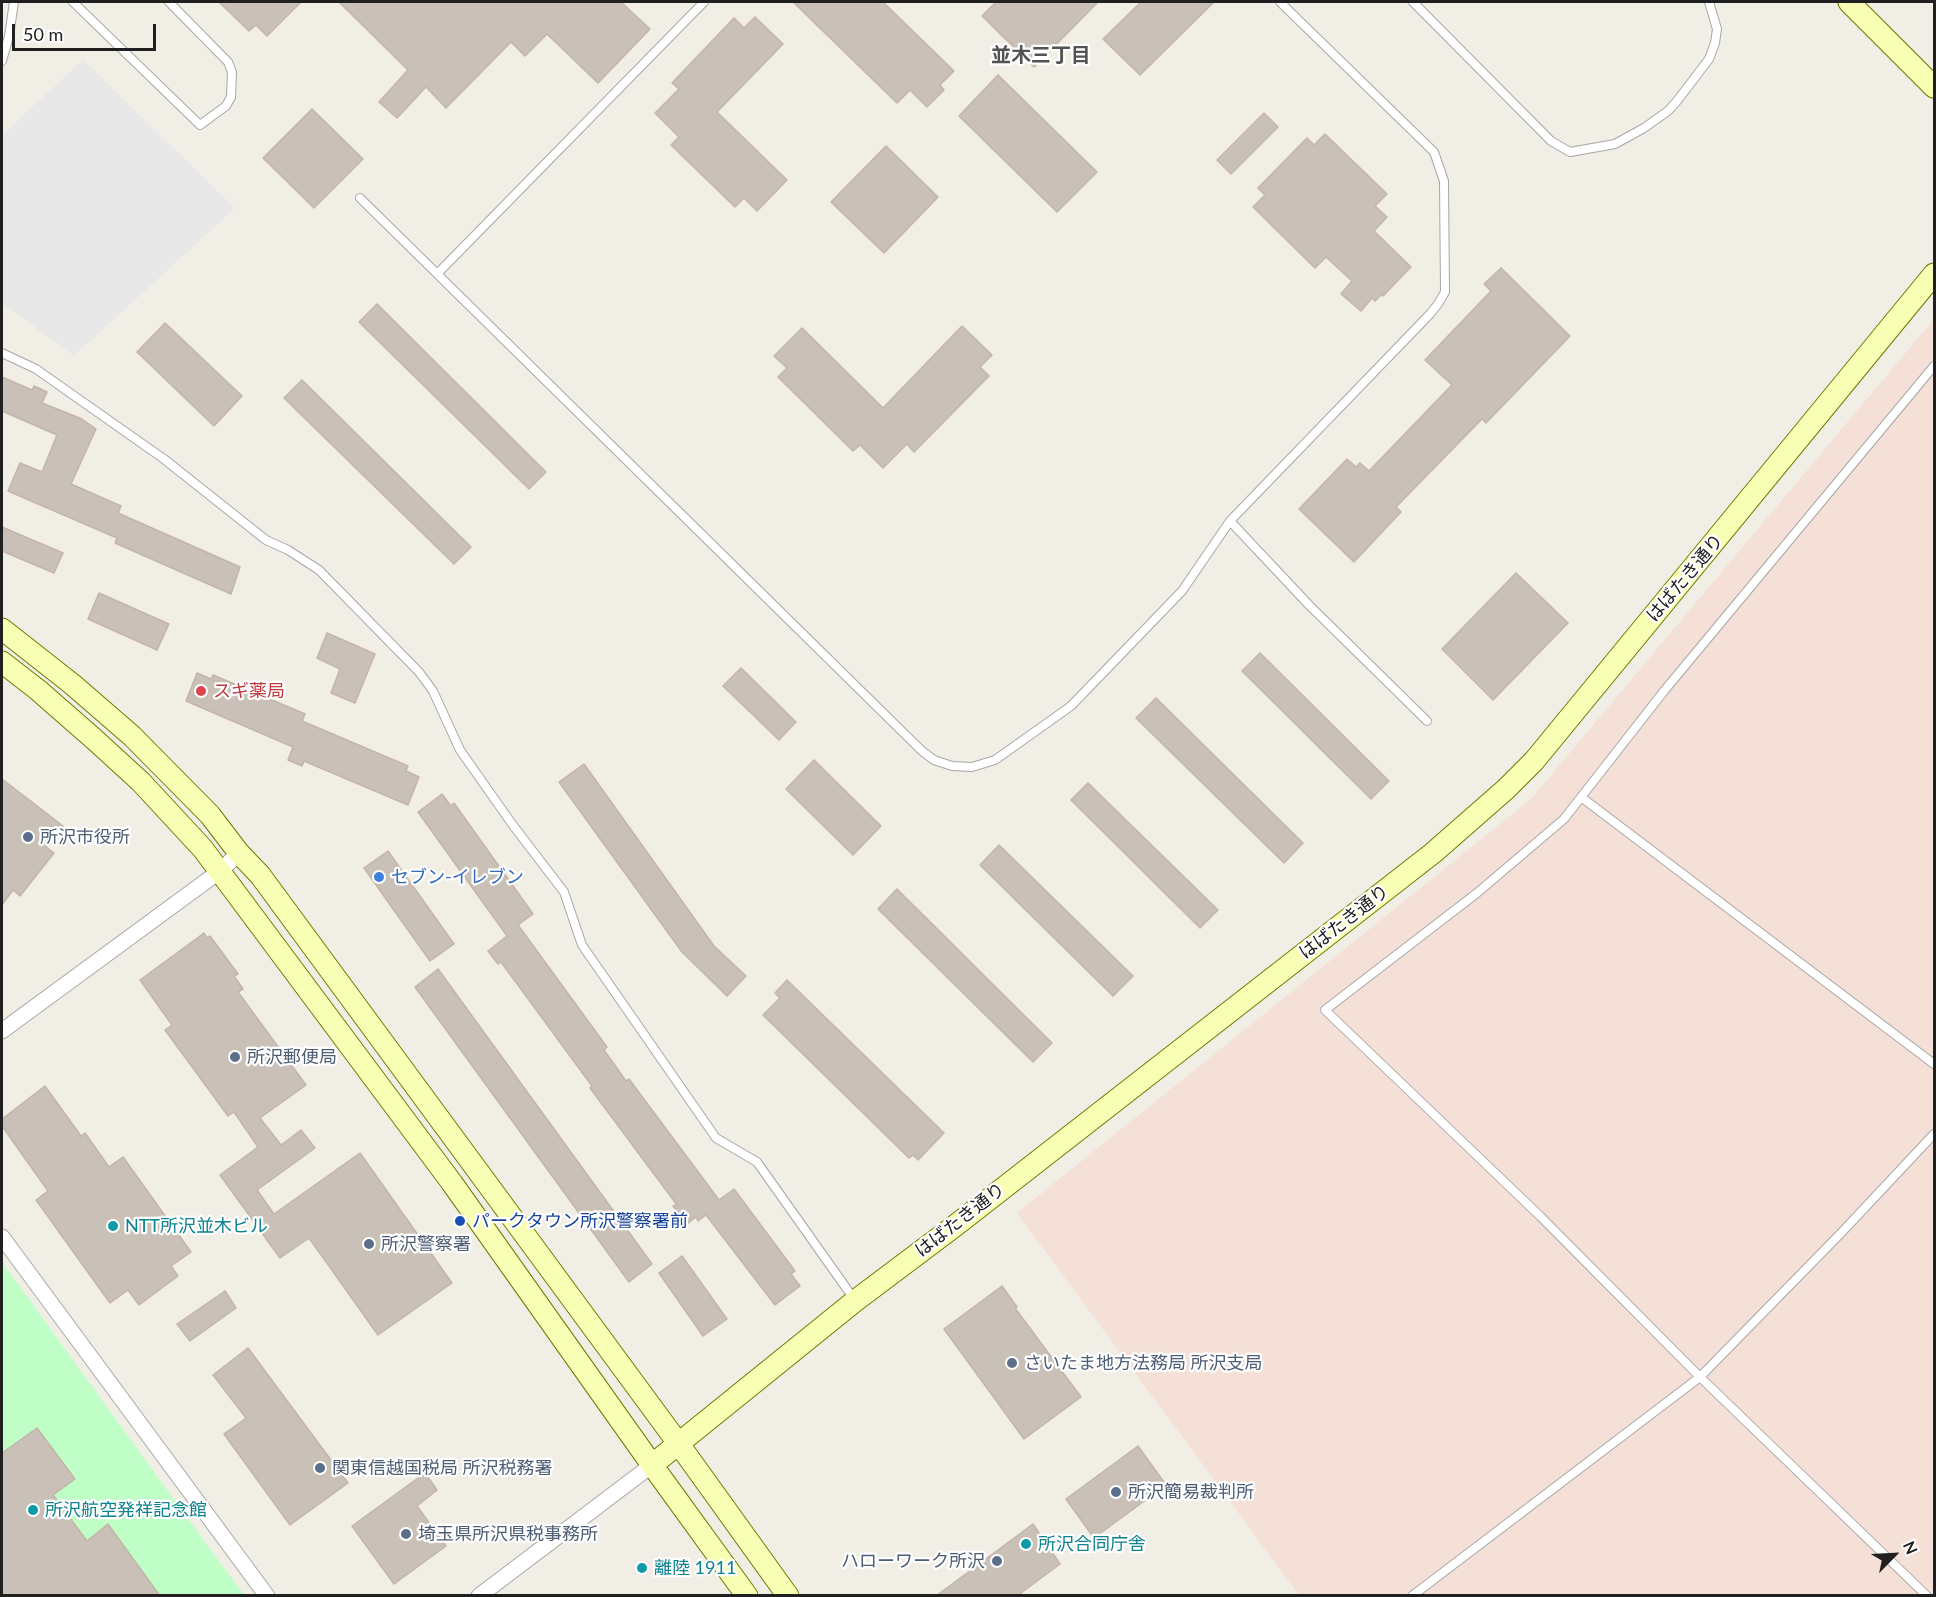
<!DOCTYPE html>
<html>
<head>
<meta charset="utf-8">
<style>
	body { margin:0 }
	#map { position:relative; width:1936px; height:1597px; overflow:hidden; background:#f1eee5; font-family:Lato,sans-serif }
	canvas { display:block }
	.frame { position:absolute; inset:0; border:3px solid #202020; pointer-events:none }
	.north { position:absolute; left:1864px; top:1525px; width:60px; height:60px; -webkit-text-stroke:4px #fff; paint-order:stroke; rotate:66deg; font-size:16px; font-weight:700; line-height:24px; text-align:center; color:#202020 }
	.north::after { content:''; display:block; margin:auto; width:21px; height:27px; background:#202020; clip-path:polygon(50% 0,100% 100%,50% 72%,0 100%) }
	.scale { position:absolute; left:12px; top:24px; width:144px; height:27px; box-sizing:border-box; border:3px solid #202020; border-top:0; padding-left:8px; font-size:18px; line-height:21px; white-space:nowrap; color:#202020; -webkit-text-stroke:4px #fff; paint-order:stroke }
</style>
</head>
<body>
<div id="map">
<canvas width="1936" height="1597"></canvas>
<div class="frame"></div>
<div class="north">N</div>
<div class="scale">50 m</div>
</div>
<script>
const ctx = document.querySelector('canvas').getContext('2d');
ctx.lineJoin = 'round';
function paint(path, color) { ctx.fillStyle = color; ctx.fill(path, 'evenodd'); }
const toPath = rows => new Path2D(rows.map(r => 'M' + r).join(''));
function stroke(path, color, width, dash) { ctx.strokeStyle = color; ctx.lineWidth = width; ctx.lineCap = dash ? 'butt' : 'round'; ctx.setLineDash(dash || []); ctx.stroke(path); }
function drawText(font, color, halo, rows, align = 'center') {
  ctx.font = font + ' Lato,"Noto Sans JP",sans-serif'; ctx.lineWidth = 4.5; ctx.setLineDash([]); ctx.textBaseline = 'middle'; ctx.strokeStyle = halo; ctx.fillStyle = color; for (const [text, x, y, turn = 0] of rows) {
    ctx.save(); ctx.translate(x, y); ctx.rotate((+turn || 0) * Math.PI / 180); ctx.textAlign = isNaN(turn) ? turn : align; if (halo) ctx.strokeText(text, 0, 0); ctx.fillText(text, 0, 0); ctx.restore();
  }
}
paint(toPath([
	[1934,319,1934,1595,1299,1595,1017,1213,1531,799]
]), '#f4e0d7');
paint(toPath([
	[2,1262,191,1523,244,1595,2,1595]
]), '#bffec7');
paint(toPath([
	[83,60,235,208,74,356,2,303,2,135]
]), '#e8e8e8');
const building = toPath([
	[219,2,301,2,267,36,256,25,249,31,219,2],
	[339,2,621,2,650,29,598,83,547,34,525,56,511,42,446,108,426,87,397,118,379,102,408,70,339,2],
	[793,2,883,2,954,71,940,85,944,90,927,107,910,90,897,103,793,2],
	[996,2,1098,2,1034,67,982,16,996,2],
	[1141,2,1214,2,1140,75,1103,39,1141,2],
	[755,17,783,44,717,112,787,180,757,211,744,198,735,207,671,145,679,137,655,113,679,89,672,83,734,18,744,28,755,17],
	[998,75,1097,172,1057,212,959,116,998,75],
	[312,109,363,159,314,208,263,158,312,109],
	[1264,113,1278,127,1231,174,1217,160,1264,113],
	[1325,134,1387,194,1375,206,1387,217,1374,231,1411,267,1383,296,1382,294,1375,301,1372,298,1361,311,1341,294,1352,281,1326,257,1315,268,1253,207,1265,195,1258,188,1307,138,1314,145,1325,134],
	[886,146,938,197,884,253,831,202,886,146],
	[1501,268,1570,336,1486,423,1482,419,1396,507,1401,512,1354,562,1299,509,1347,459,1356,467,1360,463,1369,471,1450,387,1452,385,1425,360,1491,291,1484,284,1501,268],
	[377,304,546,472,529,489,359,322,377,304],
	[165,323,242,396,214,426,137,352,165,323],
	[962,326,992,355,980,367,989,376,914,452,907,444,883,468,860,445,853,451,778,377,787,368,774,356,802,328,883,408,962,326],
	[2,377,32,390,34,386,47,392,42,403,82,419,96,429,71,484,121,506,118,513,240,567,231,594,115,543,117,538,8,491,20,463,42,472,57,435,2,411,2,377],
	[302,380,471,547,454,564,284,398,302,380],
	[2,527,63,553,54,573,2,551,2,527],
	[1516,573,1568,623,1493,700,1442,649,1516,573],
	[99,593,169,624,157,650,88,619,99,593],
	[327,633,375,654,355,703,331,693,340,669,317,658,327,633],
	[1260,653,1389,781,1371,799,1242,671,1260,653],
	[741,668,796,722,779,740,723,686,741,668],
	[197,673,211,679,213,675,305,714,302,721,408,766,406,771,419,777,408,805,304,761,302,766,288,760,293,747,186,701,197,673],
	[1156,698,1303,843,1284,863,1136,718,1156,698],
	[814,760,881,826,853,855,786,789,814,760],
	[584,764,714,946,746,976,727,996,682,952,559,782,584,764],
	[2,779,63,826,46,847,54,853,20,896,13,890,2,905,2,779],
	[1088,783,1218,910,1200,928,1071,800,1088,783],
	[442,794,451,806,454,803,533,914,518,925,607,1047,604,1050,626,1081,629,1079,719,1200,734,1189,795,1271,791,1274,800,1286,775,1305,706,1215,698,1221,696,1217,687,1224,673,1206,677,1205,590,1088,592,1086,501,962,498,964,488,951,507,936,418,812,442,794],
	[999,845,1133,976,1113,996,980,865,999,845],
	[388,851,454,944,430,961,364,868,388,851],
	[897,889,1052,1043,1033,1062,878,909,897,889],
	[204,933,207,938,210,936,238,974,234,976,243,989,238,992,306,1085,260,1118,281,1145,301,1130,315,1148,257,1190,274,1214,360,1153,452,1283,378,1335,309,1238,280,1258,220,1175,258,1147,234,1112,228,1116,165,1030,172,1025,140,980,204,933],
	[438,969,652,1264,629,1282,415,987,438,969],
	[787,980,944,1133,918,1160,913,1155,909,1158,763,1015,780,998,775,993,787,980],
	[45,1086,81,1136,85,1133,109,1167,123,1157,191,1252,171,1266,178,1276,139,1305,128,1290,110,1303,36,1200,48,1191,2,1126,2,1119,45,1086],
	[682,1256,727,1319,703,1336,659,1273,682,1256],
	[1002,1286,1017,1307,1015,1308,1081,1397,1024,1439,944,1329,1002,1286],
	[225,1291,236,1308,190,1341,177,1324,225,1291],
	[248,1348,348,1483,290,1525,224,1434,246,1418,213,1375,248,1348],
	[37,1428,75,1479,53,1495,87,1541,108,1524,160,1596,2,1596,2,1453,37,1428],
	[1138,1446,1166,1485,1094,1538,1066,1499,1138,1446],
	[425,1473,437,1490,417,1506,446,1546,394,1584,352,1526,425,1473],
	[1033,1524,1060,1564,1017,1596,936,1596,1033,1524]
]);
paint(building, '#c9c0b8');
stroke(building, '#c4b5a6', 1.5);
const lane = toPath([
	[73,2,200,125,226,106,231,97,232,72,228,62,169,2],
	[1413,2,1551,141,1570,152,1615,144,1644,128,1668,111,1677,101,1709,59,1715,43,1717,29,1709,2],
	[2,61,9,36,14,2],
	[360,198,922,751,934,760,952,766,972,767,995,760,1071,706,1182,591,1230,521,1430,314,1438,304,1445,292,1444,181,1434,152,1280,2],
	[438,273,704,2],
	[2,353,36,369,164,459,266,540,288,550,319,570,419,672,433,691,460,750,512,824,564,892,582,945,716,1138,757,1162,854,1299],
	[1230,521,1309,605,1427,721],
	[1581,797,1934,1064],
	[1412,1596,1700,1377,1843,1231,1934,1134],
	[1927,1596,1700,1377,1541,1217,1325,1010,1477,893,1564,819,1664,691,1934,366]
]);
const street = toPath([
	[2,1031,220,871,239,853],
	[2,1237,267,1596],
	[479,1596,652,1465]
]);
const secondary = toPath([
	[1849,2,1934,87],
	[2,629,72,684,132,736,210,815,239,853,260,875,678,1443,788,1596],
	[2,662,38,690,94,739,141,782,203,849,452,1183,652,1465,747,1596],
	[652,1465,855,1301,956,1225,1433,853,1506,789,1534,761,1934,274]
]);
stroke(lane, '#a7a7a7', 10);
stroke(street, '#a7a7a7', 17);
stroke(secondary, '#6a7d00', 23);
stroke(lane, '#fff', 8);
stroke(street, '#fff', 15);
stroke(secondary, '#f8ffb5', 21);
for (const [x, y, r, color] of [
	[201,691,6,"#e0444e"],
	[28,837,6,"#5c6f8a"],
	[379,877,6,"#3f7fe0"],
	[235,1057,6,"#5c6f8a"],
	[460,1221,6,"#1a4fb4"],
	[113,1226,6,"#0f9aa8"],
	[369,1244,6,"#5c6f8a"],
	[1012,1363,6,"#5c6f8a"],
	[320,1468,6,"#5c6f8a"],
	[1116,1492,6,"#5c6f8a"],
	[33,1510,6,"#0f9aa8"],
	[406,1534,6,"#5c6f8a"],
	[1026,1544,6,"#0f9aa8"],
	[997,1561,6,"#5c6f8a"],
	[642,1568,6,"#0f9aa8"]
]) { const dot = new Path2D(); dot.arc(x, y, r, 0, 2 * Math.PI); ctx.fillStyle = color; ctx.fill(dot); stroke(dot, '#fff', 2); }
drawText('18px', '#202020', '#fff', [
	["はばたき通り",1685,578,-50],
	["はばたき通り",1344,922,-38],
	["はばたき通り",960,1220,-38]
]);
drawText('18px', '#be3a42', '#fff', [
	["スギ薬局",213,691]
], 'left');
drawText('18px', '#4e5e75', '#fff', [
	["所沢市役所",40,837],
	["所沢郵便局",247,1057],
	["所沢警察署",381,1244],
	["さいたま地方法務局 所沢支局",1024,1363],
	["関東信越国税局 所沢税務署",332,1468],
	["所沢簡易裁判所",1128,1492],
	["埼玉県所沢県税事務所",418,1534],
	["ハローワーク所沢",985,1561,"right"]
], 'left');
drawText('18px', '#366cbe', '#fff', [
	["セブン-イレブン",391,877]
], 'left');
drawText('18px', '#164399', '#fff', [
	["パークタウン所沢警察署前",472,1221]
], 'left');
drawText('18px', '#0d838f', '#fff', [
	["NTT所沢並木ビル",125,1226],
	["所沢航空発祥記念館",45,1510],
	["所沢合同庁舎",1038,1544],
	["離陸 1911",654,1568]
], 'left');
drawText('bold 20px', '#535353', '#fff', [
	["並木三丁目",1041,56]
]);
</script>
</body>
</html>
